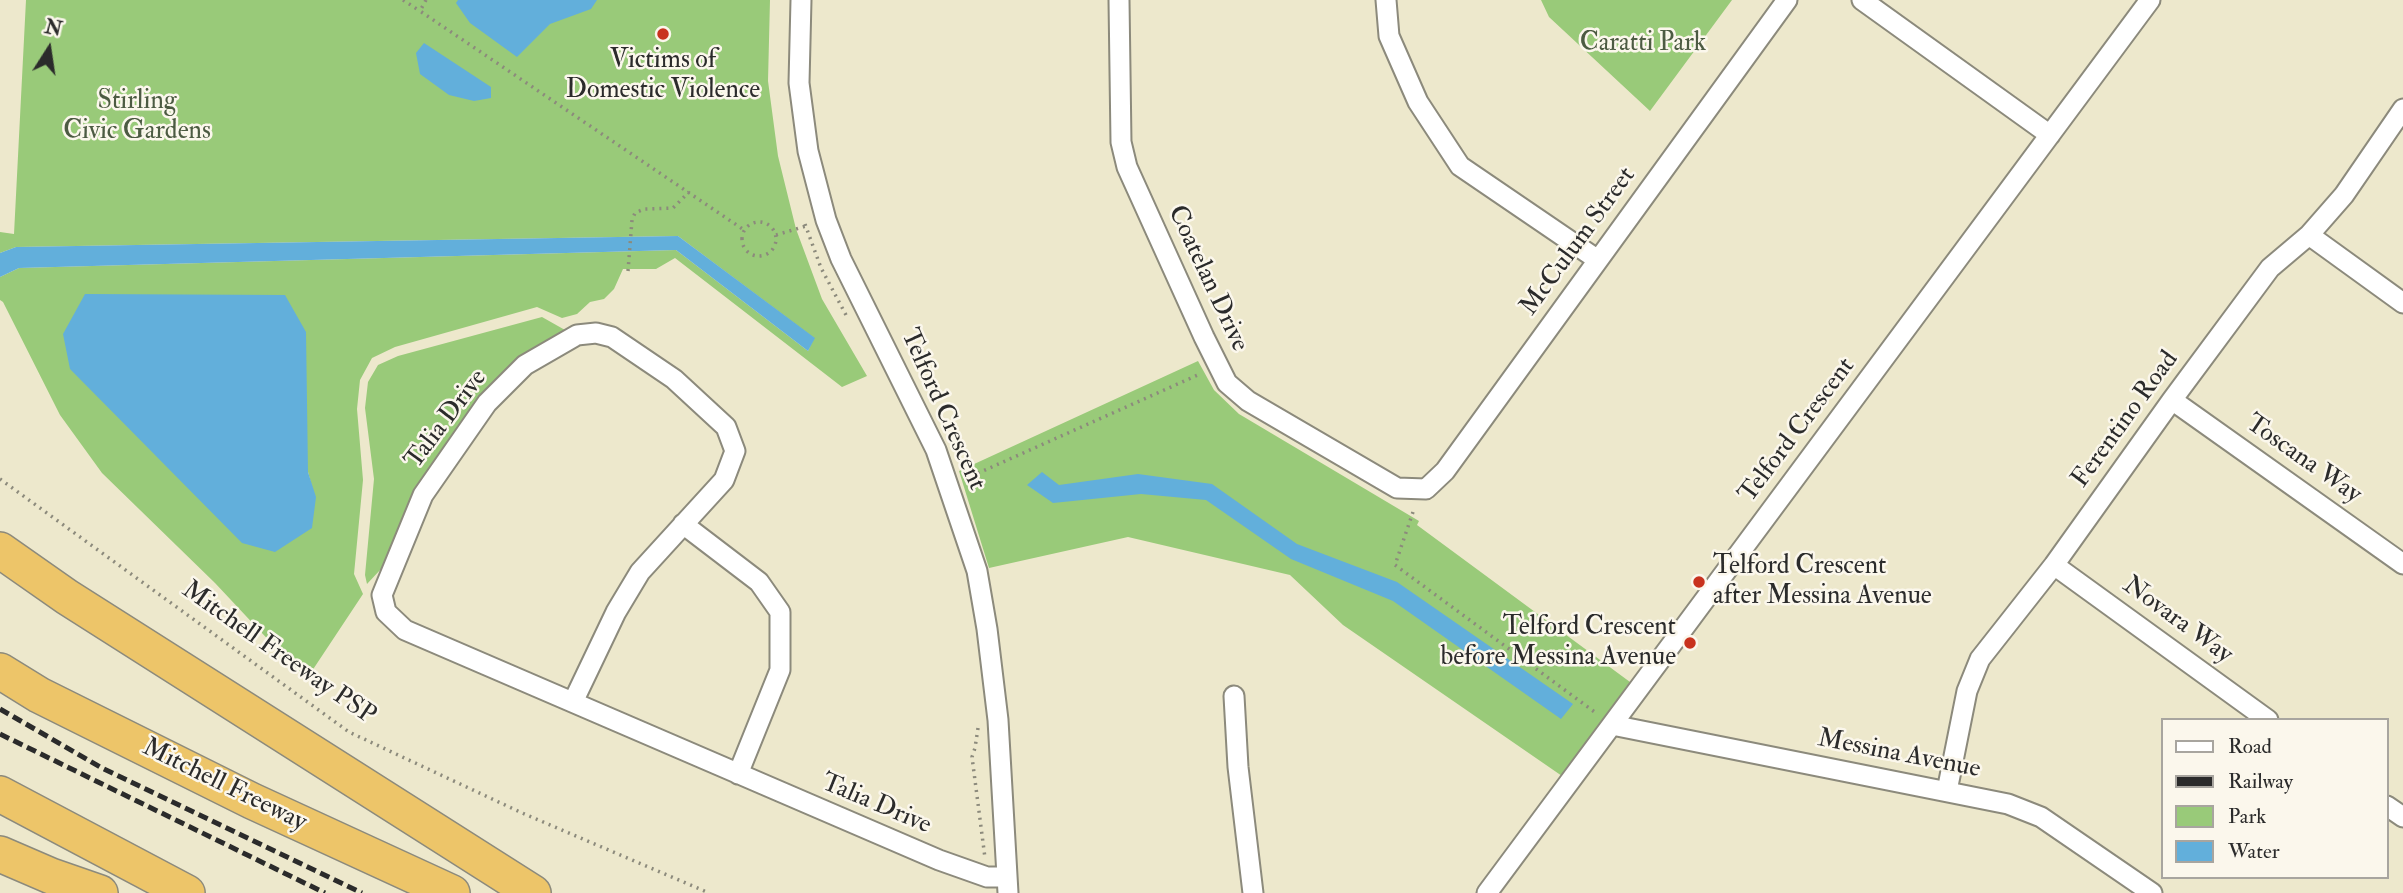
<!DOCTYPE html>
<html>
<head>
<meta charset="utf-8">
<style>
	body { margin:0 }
	#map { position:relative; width:2403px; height:893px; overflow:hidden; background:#ede8cc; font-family:"IM FELL Double Pica",serif }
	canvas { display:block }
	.legend { position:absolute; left:2161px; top:718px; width:228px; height:161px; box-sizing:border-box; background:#fbf7ec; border:2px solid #a8a59f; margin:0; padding:9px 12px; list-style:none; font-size:21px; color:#2b2b2b }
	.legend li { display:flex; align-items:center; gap:14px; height:35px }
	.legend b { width:35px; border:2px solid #a8a59f }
	.north { position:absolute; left:14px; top:14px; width:70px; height:70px; -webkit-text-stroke:5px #fbf7ec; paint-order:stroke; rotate:12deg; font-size:19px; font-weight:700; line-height:28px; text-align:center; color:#2b2b2b }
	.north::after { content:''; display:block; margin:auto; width:24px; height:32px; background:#2b2b2b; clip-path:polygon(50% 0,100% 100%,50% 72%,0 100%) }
</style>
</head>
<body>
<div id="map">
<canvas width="2403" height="893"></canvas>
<ul class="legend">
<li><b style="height:9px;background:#fff"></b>Road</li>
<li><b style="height:9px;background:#2b2b2b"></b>Railway</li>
<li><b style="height:19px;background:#99ca79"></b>Park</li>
<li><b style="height:19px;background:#62afdb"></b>Water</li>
</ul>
<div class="north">N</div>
</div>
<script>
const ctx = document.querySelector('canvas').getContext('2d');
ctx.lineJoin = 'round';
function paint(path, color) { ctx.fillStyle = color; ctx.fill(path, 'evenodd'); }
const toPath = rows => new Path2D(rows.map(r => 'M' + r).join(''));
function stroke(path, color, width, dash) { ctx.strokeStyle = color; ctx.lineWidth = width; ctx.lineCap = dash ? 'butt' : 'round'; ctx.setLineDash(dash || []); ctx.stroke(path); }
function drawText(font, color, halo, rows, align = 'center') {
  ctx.font = font + ' "IM FELL Double Pica",serif'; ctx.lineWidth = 5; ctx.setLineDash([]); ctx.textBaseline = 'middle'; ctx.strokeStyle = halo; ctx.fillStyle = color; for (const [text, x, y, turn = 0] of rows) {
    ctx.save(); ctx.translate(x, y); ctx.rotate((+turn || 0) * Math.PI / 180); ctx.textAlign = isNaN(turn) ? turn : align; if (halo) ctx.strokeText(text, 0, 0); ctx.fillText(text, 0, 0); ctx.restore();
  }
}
paint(toPath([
	[26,0,770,0,768,81,778,156,796,229,822,299,867,376,842,387,675,258,656,269,623,269,614,289,604,299,590,302,577,314,562,318,537,307,395,347,372,358,360,380,357,409,363,480,354,574,363,594,306,680,215,583,102,473,60,415,3,302,0,300,0,277,19,268,676,250,808,351,814,338,678,236,16,247,0,253,0,232,14,234],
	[70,369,308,472,315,498],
	[1541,0,1732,0,1650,111,1549,17],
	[542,317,565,330,519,358,415,491,381,569,367,584,365,575,374,479,365,408,368,382,378,365,398,356],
	[1198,361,1214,390,1239,414,1419,521,1417,525,1630,682,1562,776,1343,625,1290,575,1128,537,989,568,959,471]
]), '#99ca79');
paint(toPath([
	[458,0,597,0,591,9,550,24,517,57,470,23,456,3],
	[424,43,491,87,491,98,474,101,449,95,420,74,416,53],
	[678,236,815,338,808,351,676,250,19,268,0,277,0,253,16,247],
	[85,294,285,295,306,332,308,472,316,497,312,528,275,552,242,543,70,369,63,334],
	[1042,472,1059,485,1138,474,1212,484,1297,544,1397,582,1573,704,1561,719,1393,601,1291,559,1206,500,1141,494,1053,503,1027,485]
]), '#62afdb');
const minor = toPath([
	[801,0,799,83,808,151,826,220,841,259,936,450,977,571,987,629,998,720,1008,893],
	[1119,0,1121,142,1127,167,1204,337,1227,383,1248,401,1397,488,1426,489,1445,471,1787,0],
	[1386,0,1389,36,1418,102,1460,166,1598,260],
	[1862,0,2050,135],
	[2309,235,2403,303],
	[2172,400,2403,564],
	[683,524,759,582,780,612,780,670,738,774],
	[2054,565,2268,720],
	[1234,696,1238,767,1253,893],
	[573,702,616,612,640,572,724,480,735,451,726,427,674,379,612,337,596,333,577,335,525,365,487,403,423,495,382,595,386,612,405,630,939,860,987,877,1007,877],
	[1612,725,2008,804,2041,817,2152,893],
	[1947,791,1967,691,1980,659,2054,565,2172,400,2270,268,2309,235,2344,195,2403,109],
	[2387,806,2403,817],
	[1487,893,2150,0]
]);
const motorway = toPath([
	[0,550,67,597,533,893],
	[0,671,39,695,252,801,452,893],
	[0,794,187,893],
	[0,854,51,876,100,893]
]);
stroke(minor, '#8c8a7c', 23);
stroke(motorway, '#8c8a7c', 38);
stroke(toPath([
	[403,0,420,11],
	[426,0,420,11,744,230],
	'742 239a17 17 0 1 1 34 0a17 17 0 1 1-34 0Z',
	[805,224,821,268,846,315],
	[776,235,806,226],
	[628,271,632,220,635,213,644,209,673,208,689,192],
	[0,479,349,732,520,812,709,893],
	[965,479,1200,374],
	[1413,512,1395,565,1596,713],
	[978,728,975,748,972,757,985,858]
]), '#8c8a7c', 3.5, [2, 5]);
stroke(minor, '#fff', 19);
stroke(motorway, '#edc569', 35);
stroke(toPath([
	[0,709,102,768,362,893],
	[0,734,325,893]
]), '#2b2b2b', 5, [10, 5]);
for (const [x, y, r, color] of [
	[663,34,7,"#c8321e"],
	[1699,582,7,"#c8321e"],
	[1690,643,7,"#c8321e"]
]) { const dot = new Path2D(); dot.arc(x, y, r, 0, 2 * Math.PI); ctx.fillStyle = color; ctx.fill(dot); stroke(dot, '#fbf7ec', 2.5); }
drawText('26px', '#4c5b42', '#fbf7ec', [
	["Caratti Park",1643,44],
	["Stirling",137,102],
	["Civic Gardens",137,132]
]);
drawText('26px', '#2b2b2b', '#fbf7ec', [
	["Victims of",663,61],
	["Domestic Violence",663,91],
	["Telford Crescent",1713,567,"left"],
	["after Messina Avenue",1713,597,"left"],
	["Telford Crescent",1676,628,"right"],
	["before Messina Avenue",1676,658,"right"]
]);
drawText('26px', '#2b2b2b', '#fbf7ec', [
	["McCulum Street",1579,242,-54],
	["Coatelan Drive",1207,279,65],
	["Telford Crescent",942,410,66],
	["Talia Drive",447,420,-53],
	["Ferentino Road",2126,420,-54],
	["Telford Crescent",1798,431,-53],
	["Toscana Way",2303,460,35],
	["Novara Way",2177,621,36],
	["Mitchell Freeway PSP",278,654,35],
	["Messina Avenue",1899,755,11],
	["Mitchell Freeway",224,786,26],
	["Talia Drive",876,805,23]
]);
</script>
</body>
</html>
